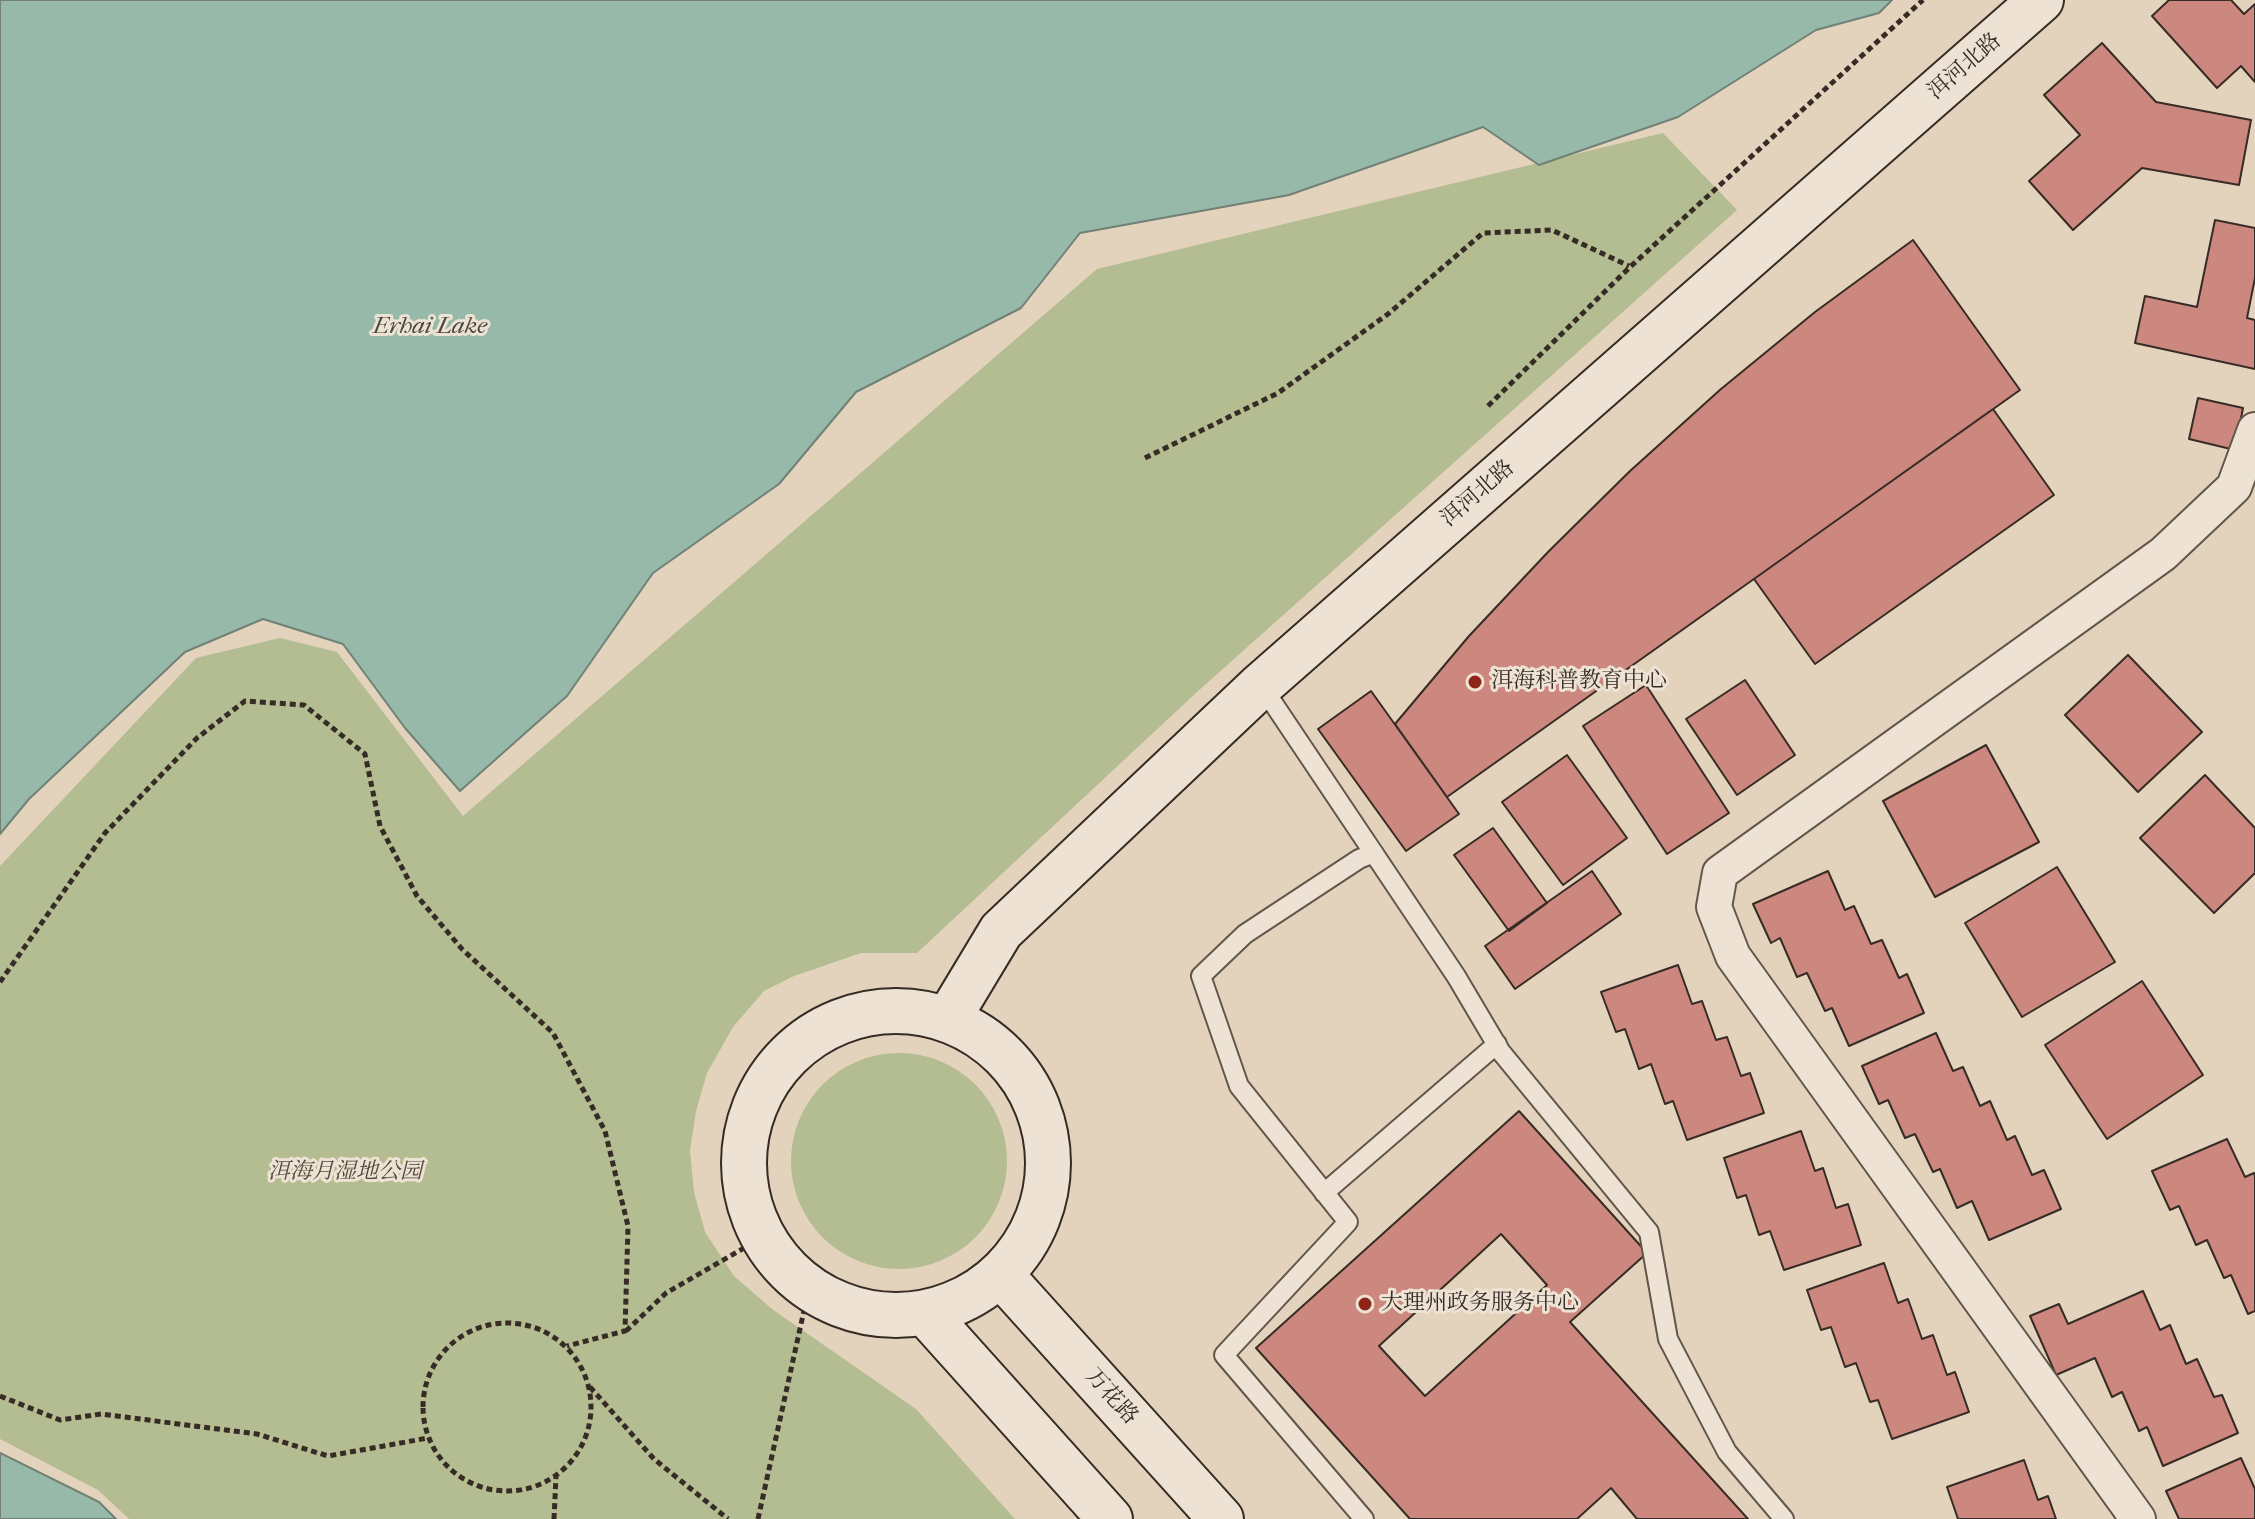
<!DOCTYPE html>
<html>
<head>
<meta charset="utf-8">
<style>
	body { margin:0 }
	canvas { display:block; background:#e4d3bc }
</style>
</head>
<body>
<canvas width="2255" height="1519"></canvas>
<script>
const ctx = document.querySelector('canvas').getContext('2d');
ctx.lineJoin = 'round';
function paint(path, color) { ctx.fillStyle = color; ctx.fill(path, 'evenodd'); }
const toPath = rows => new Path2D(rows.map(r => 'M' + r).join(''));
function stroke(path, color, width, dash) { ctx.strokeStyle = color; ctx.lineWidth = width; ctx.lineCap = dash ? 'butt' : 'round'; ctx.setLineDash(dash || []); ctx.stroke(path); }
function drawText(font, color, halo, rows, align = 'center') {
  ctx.font = font + ' "IM FELL French Canon","Noto Serif SC",serif'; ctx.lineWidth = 6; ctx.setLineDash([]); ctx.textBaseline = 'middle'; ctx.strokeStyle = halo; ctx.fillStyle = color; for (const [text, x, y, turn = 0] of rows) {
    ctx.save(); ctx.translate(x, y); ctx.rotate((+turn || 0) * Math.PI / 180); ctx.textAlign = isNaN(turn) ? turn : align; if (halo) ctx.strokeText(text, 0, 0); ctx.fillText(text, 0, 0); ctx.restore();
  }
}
paint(toPath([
	[1663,133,1737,210,1197,692,917,953,861,953,794,976,764,991,733,1027,707,1073,696,1111,690,1151,694,1192,705,1232,734,1276,772,1309,916,1409,1015,1519,129,1519,98,1490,0,1439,0,866,196,658,280,638,337,652,463,816,1097,269],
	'791 1161a108 108 0 1 1 216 0a108 108 0 1 1-216 0Z'
]), '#b4bc91');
const water = toPath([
	[0,0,1892,0,1879,13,1816,30,1678,117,1539,165,1483,127,1289,195,1080,233,1021,308,856,392,779,484,653,573,567,696,460,791,405,728,343,644,263,619,185,652,29,799,0,834,0,0],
	[0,1453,99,1502,116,1519,0,1519,0,1453]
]);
paint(water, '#97b9aa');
stroke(water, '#718175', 2);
const building = toPath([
	[2169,0,2231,0,2244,14,2255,4,2255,82,2241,66,2217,88,2152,16,2169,0],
	[2102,43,2156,102,2251,120,2239,185,2142,168,2073,230,2029,181,2080,135,2044,95,2102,43],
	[2215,220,2255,228,2255,278,2247,318,2255,320,2255,369,2135,343,2145,296,2197,307,2215,220],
	[1913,240,2020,390,1447,797,1395,724,1469,636,1548,552,1630,471,1721,389,1815,312,1913,240],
	[2198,398,2243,408,2235,450,2189,439,2198,398],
	[1993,409,2054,495,1815,664,1754,579,1993,409],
	[2128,655,2202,732,2138,792,2065,715,2128,655],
	[1745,680,1795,755,1737,795,1686,719,1745,680],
	[1646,685,1729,813,1667,854,1583,726,1646,685],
	[1371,691,1459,814,1406,851,1318,729,1371,691],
	[1986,745,2039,842,1935,897,1883,801,1986,745],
	[1567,755,1627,838,1563,885,1502,802,1567,755],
	[2205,775,2255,828,2255,873,2214,913,2140,838,2205,775],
	[1493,828,1547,903,1509,931,1454,855,1493,828],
	[2057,867,2115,962,2022,1017,1965,923,2057,867],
	[1592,871,1621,914,1515,989,1485,946,1592,871],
	[1828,871,1845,910,1854,906,1871,944,1882,940,1899,978,1907,974,1924,1013,1849,1046,1832,1008,1825,1011,1807,973,1797,977,1780,938,1771,943,1753,904,1828,871],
	[1678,965,1692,1004,1702,1001,1716,1040,1727,1037,1741,1076,1750,1073,1764,1113,1687,1140,1673,1101,1665,1104,1651,1064,1639,1069,1625,1029,1616,1032,1601,992,1678,965],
	[2142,981,2203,1075,2107,1139,2045,1045,2142,981],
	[1936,1033,1953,1071,1963,1067,1980,1106,1990,1101,2007,1140,2015,1136,2032,1175,2044,1170,2061,1209,1989,1240,1972,1201,1957,1208,1940,1169,1933,1172,1915,1134,1905,1138,1888,1100,1879,1104,1862,1066,1936,1033],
	[1519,1111,1647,1253,1570,1322,1748,1519,1637,1519,1611,1488,1577,1519,1410,1519,1256,1348,1519,1111],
	[1501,1234,1547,1285,1425,1396,1379,1346,1501,1234],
	[1801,1131,1815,1171,1823,1168,1836,1208,1848,1204,1861,1245,1784,1270,1770,1231,1759,1235,1746,1195,1737,1198,1724,1158,1801,1131],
	[2227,1139,2245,1177,2254,1173,2255,1176,2255,1311,2248,1314,2231,1275,2224,1278,2207,1240,2196,1245,2179,1206,2170,1210,2152,1171,2227,1139],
	[1884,1263,1898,1303,1908,1299,1922,1339,1933,1335,1947,1375,1955,1372,1969,1412,1892,1439,1878,1400,1870,1402,1856,1363,1845,1367,1831,1327,1821,1330,1807,1290,1884,1263],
	[2143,1291,2160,1330,2170,1325,2186,1364,2197,1359,2214,1397,2222,1395,2238,1433,2163,1466,2147,1427,2139,1431,2122,1392,2112,1397,2095,1358,2056,1375,2030,1316,2059,1304,2068,1324,2143,1291],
	[2241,1458,2255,1489,2255,1519,2179,1519,2166,1491,2241,1458],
	[2024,1460,2038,1500,2048,1496,2056,1519,1958,1519,1947,1487,2024,1460]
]);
paint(building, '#cc877f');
stroke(building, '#372c25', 2);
const lane = toPath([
	[1261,685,1456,976,1501,1052,1649,1232,1668,1339,1727,1452,1784,1519],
	[1324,1193,1497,1044],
	[1364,1519,1224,1355,1348,1222,1239,1086,1201,976,1245,934,1359,859,1374,853]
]);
const street = toPath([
	[2138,1519,1733,956,1714,907,1720,873,2163,554,2234,487,2255,430]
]);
const secondary = toPath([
	'744 1163a152 152 0 1 1 304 0a152 152 0 1 1-304 0Z',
	[948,1019,1001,931,1261,685,2041,0],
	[1001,1275,1221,1519],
	[927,1315,1110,1519]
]);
stroke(lane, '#62564b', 22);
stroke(street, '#62564b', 38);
stroke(secondary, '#372c25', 48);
stroke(toPath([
	[1488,406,1630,267,1923,0],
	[1145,458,1278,393,1388,314,1483,233,1552,230,1629,266],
	[0,982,105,833,197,738,245,701,304,705,365,754,380,826,417,896,462,949,553,1033,605,1131,628,1226,625,1331,567,1346],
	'423 1407a84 84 0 1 1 168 0a84 84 0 1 1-168 0Z',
	[626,1331,666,1293,763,1237],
	[590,1387,654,1459,728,1519],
	[0,1396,60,1420,101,1414,257,1434,328,1456,428,1438],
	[554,1519,556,1476],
	[758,1519,809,1288]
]), '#372c25', 5, [6, 4]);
stroke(lane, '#ede2d3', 18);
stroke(street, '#ede2d3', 34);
stroke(secondary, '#ede2d3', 44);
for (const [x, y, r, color] of [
	[1475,682,8,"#8f2418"],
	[1365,1304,8,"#8f2418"]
]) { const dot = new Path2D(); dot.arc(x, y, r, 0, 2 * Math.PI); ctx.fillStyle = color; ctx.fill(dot); stroke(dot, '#ede2d3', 3); }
drawText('22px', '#372c25', '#ede2d3', [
	["洱河北路",1965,67,-41],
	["洱河北路",1478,494,-41],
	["万花路",1111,1397,48]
]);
drawText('22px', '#372c25', '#ede2d3', [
	["洱海科普教育中心",1491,682],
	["大理州政务服务中心",1381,1304]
], 'left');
drawText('italic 22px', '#50493b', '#ede2d3', [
	["洱海月湿地公园",345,1173]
]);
drawText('italic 24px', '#4a4840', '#ede2d3', [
	["Erhai Lake",430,327]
]);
</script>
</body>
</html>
